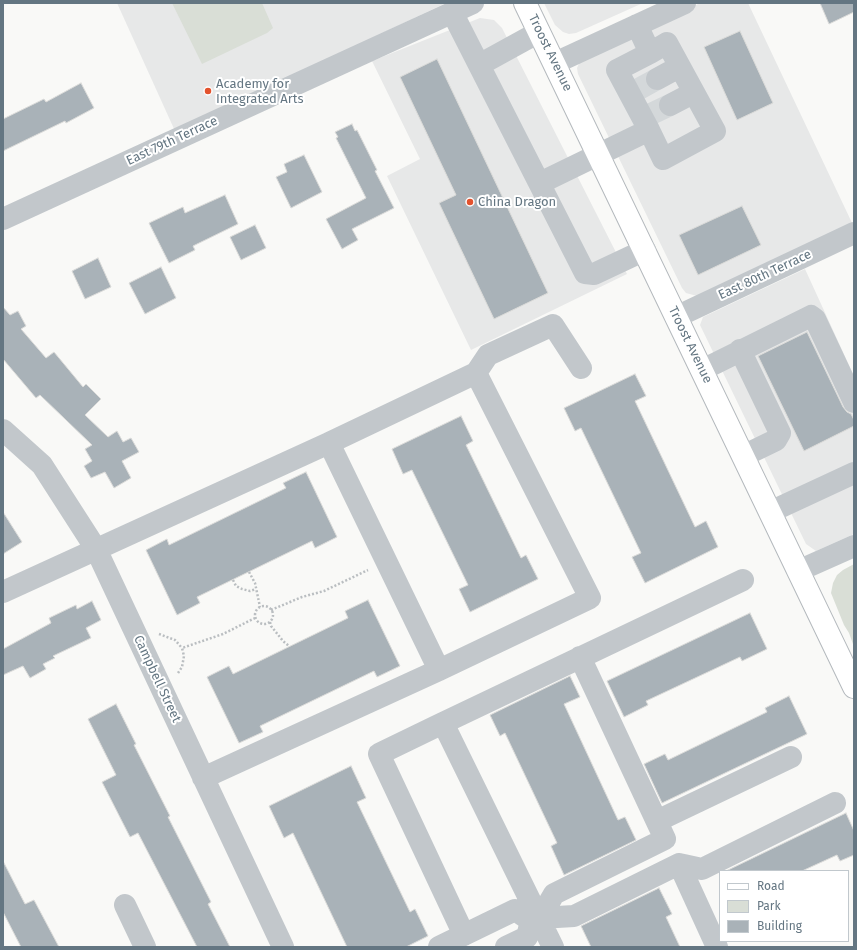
<!DOCTYPE html>
<html>
<head>
<meta charset="utf-8">
<style>
	body { margin:0 }
	#map { position:relative; width:857px; height:950px; overflow:hidden; background:#f9f9f7; font-family:"Fira Sans",sans-serif }
	canvas { display:block }
	.frame { position:absolute; inset:0; border:4px solid #647682; pointer-events:none }
	.legend { position:absolute; left:719px; top:870px; width:130px; height:72px; box-sizing:border-box; background:#fff; border:1px solid #c1c8cd; margin:0; padding:5px 7px; list-style:none; font-size:12px; color:#647682 }
	.legend li { display:flex; align-items:center; gap:8px; height:20px }
	.legend b { width:20px; border:1px solid #c1c8cd }
</style>
</head>
<body>
<div id="map">
<canvas width="857" height="950"></canvas>
<div class="frame"></div>
<ul class="legend">
<li><b style="height:5px;background:#fff"></b>Road</li>
<li><b style="height:11px;background:#d9ded6"></b>Park</li>
<li><b style="height:11px;background:#a9b2b8"></b>Building</li>
</ul>
</div>
<script>
const ctx = document.querySelector('canvas').getContext('2d');
ctx.lineJoin = 'round';
function paint(path, color) { ctx.fillStyle = color; ctx.fill(path, 'evenodd'); }
const toPath = rows => new Path2D(rows.map(r => 'M' + r).join(''));
function stroke(path, color, width, dash) { ctx.strokeStyle = color; ctx.lineWidth = width; ctx.lineCap = dash ? 'butt' : 'round'; ctx.setLineDash(dash || []); ctx.stroke(path); }
function drawText(font, color, halo, rows, align = 'center') {
  ctx.font = font + ' "Fira Sans",sans-serif'; ctx.lineWidth = 4; ctx.setLineDash([]); ctx.textBaseline = 'middle'; ctx.strokeStyle = halo; ctx.fillStyle = color; for (const [text, x, y, turn = 0] of rows) {
    ctx.save(); ctx.translate(x, y); ctx.rotate((+turn || 0) * Math.PI / 180); ctx.textAlign = isNaN(turn) ? turn : align; if (halo) ctx.strokeText(text, 0, 0); ctx.fillText(text, 0, 0); ctx.restore();
  }
}
paint(toPath([
	[117,3,446,3,175,131],
	[544,3,643,3,576,33,569,34,563,32,555,25],
	[700,3,748,3,853,225,697,296,686,293,682,288,578,74,577,68,580,61,584,59],
	[480,18,494,20,502,28,627,274,471,350,387,176,420,159,372,61],
	[805,269,854,376,854,534,816,551,806,544,700,325,703,317]
]), '#e7e8e8');
paint(toPath([
	[172,3,262,3,273,28,267,33,202,64],
	[854,564,854,647,849,633,844,625,831,593,833,583,837,575,843,570]
]), '#d9ded6');
const building = toPath([
	[820,3,854,3,854,12,829,24,820,3],
	[740,31,773,103,737,120,704,47,740,31],
	[437,59,548,293,494,319,439,203,456,195,400,77,437,59],
	[81,83,94,108,66,123,65,121,3,151,3,119,44,99,46,102,81,83],
	[352,124,355,131,357,130,377,170,375,171,394,208,352,229,358,240,342,249,326,219,366,198,336,138,338,137,335,132,352,124],
	[304,155,322,192,291,208,276,177,287,172,284,164,304,155],
	[225,195,238,224,193,246,195,250,169,263,149,223,183,207,185,213,225,195],
	[742,206,761,245,698,275,679,235,742,206],
	[255,225,266,248,241,260,230,237,255,225],
	[98,258,111,287,85,299,72,271,98,258],
	[161,267,176,298,145,314,129,283,161,267],
	[3,307,10,315,18,311,26,326,21,329,46,358,54,352,83,387,86,384,101,399,85,415,108,437,117,431,123,442,131,438,139,452,122,461,131,478,114,488,105,472,91,478,84,466,92,461,85,449,92,445,40,395,36,398,3,359,3,307],
	[807,332,843,407,847,412,851,414,854,420,854,426,804,451,758,356,807,332],
	[635,374,646,396,635,401,695,527,706,521,718,547,645,583,632,557,641,553,581,428,575,431,564,408,635,374],
	[461,416,473,441,466,445,521,558,526,555,538,579,470,612,459,589,468,585,412,470,403,474,392,449,461,416],
	[306,472,337,537,315,548,312,541,197,597,200,603,177,615,146,550,167,539,169,545,286,488,283,483,306,472],
	[3,512,22,542,3,554,3,512],
	[368,600,400,666,377,677,374,671,260,726,263,732,239,743,207,677,229,666,233,674,348,618,345,611,368,600],
	[92,601,101,620,86,628,91,638,53,656,55,658,43,664,46,669,30,678,23,666,3,675,3,649,51,623,49,618,76,605,77,609,92,601],
	[750,613,767,649,742,661,740,657,646,701,648,705,624,717,607,681,750,613],
	[570,676,580,697,564,704,618,820,625,817,636,840,564,875,551,846,557,843,505,733,500,736,490,715,570,676],
	[789,696,807,734,662,803,644,764,665,754,668,760,767,712,765,708,789,696],
	[116,704,136,744,134,745,170,816,168,817,211,902,208,904,230,947,197,947,138,833,130,837,102,782,116,775,88,719,116,704],
	[351,766,366,798,357,802,410,912,415,909,428,936,406,947,347,947,293,833,284,838,269,806,351,766],
	[846,813,854,831,854,855,840,861,837,855,802,871,726,871,846,813],
	[3,861,25,904,34,900,59,947,21,947,3,912,3,861],
	[659,888,672,914,666,917,680,947,591,947,581,926,659,888]
]);
paint(building, '#a9b2b8');
stroke(building, '#dbdbd9', 1);
stroke(toPath([
	[637,90,657,79],
	[649,115,670,105]
]), '#d4d8da', 22, [22, 11]);
const major = toPath([
	[525,3,854,687]
]);
stroke(major, '#b4b9bd', 24);
stroke(toPath([
	[249,572,255,583,260,607],
	[233,580,236,586,242,589,250,591,256,589],
	'255 615a9 9 0 1 1 18 0a9 9 0 1 1-18 0Z',
	[271,610,302,597,324,591,368,570],
	[270,622,271,626,283,641,289,646],
	[159,634,175,640,182,648],
	[178,673,182,667,184,656,182,648,223,634,255,618]
]), '#babec1', 2.5, [2, 2]);
stroke(toPath([
	[452,12,585,273,594,274,645,250],
	[555,63,685,3],
	[479,65,539,32],
	[657,79,679,67],
	[670,105,693,93],
	[649,130,663,159,715,131,667,43,650,53],
	[540,183,649,130,617,70,650,53,637,25],
	[3,219,473,3],
	[676,317,854,233],
	[740,350,780,433,776,440,743,456],
	[702,370,811,316,815,319,854,402],
	[476,373,488,355,553,325,581,368],
	[3,430,42,465,96,549,283,947],
	[770,512,854,473],
	[798,571,854,546],
	[3,592,329,443,439,670],
	[443,723,379,754,464,935],
	[203,778,439,670,590,598,476,373,329,443],
	[657,821,791,757],
	[679,864,702,869,835,803],
	[125,905,145,947],
	[540,918,554,894,665,839,580,657],
	[531,921,540,918,574,916,679,864,717,947],
	[439,947,515,910,531,921,527,937,506,947],
	[553,947,443,723,743,580]
]), '#c2c7cb', 22);
stroke(major, '#fff', 22);
for (const [x, y, r, color] of [
	[208,91,4,"#e3522d"],
	[470,202,4,"#e3522d"]
]) { const dot = new Path2D(); dot.arc(x, y, r, 0, 2 * Math.PI); ctx.fillStyle = color; ctx.fill(dot); stroke(dot, '#fff', 1.5); }
drawText('13px', '#647682', '#fff', [
	["Troost Avenue",550,53,64],
	["East 79th Terrace",172,141,-25],
	["East 80th Terrace",765,275,-25],
	["Troost Avenue",690,345,64],
	["Campbell Street",157,679,65]
]);
drawText('13px', '#647682', '#fff', [
	["Academy for",216,84],
	["Integrated Arts",216,99],
	["China Dragon",478,202]
], 'left');
</script>
</body>
</html>
